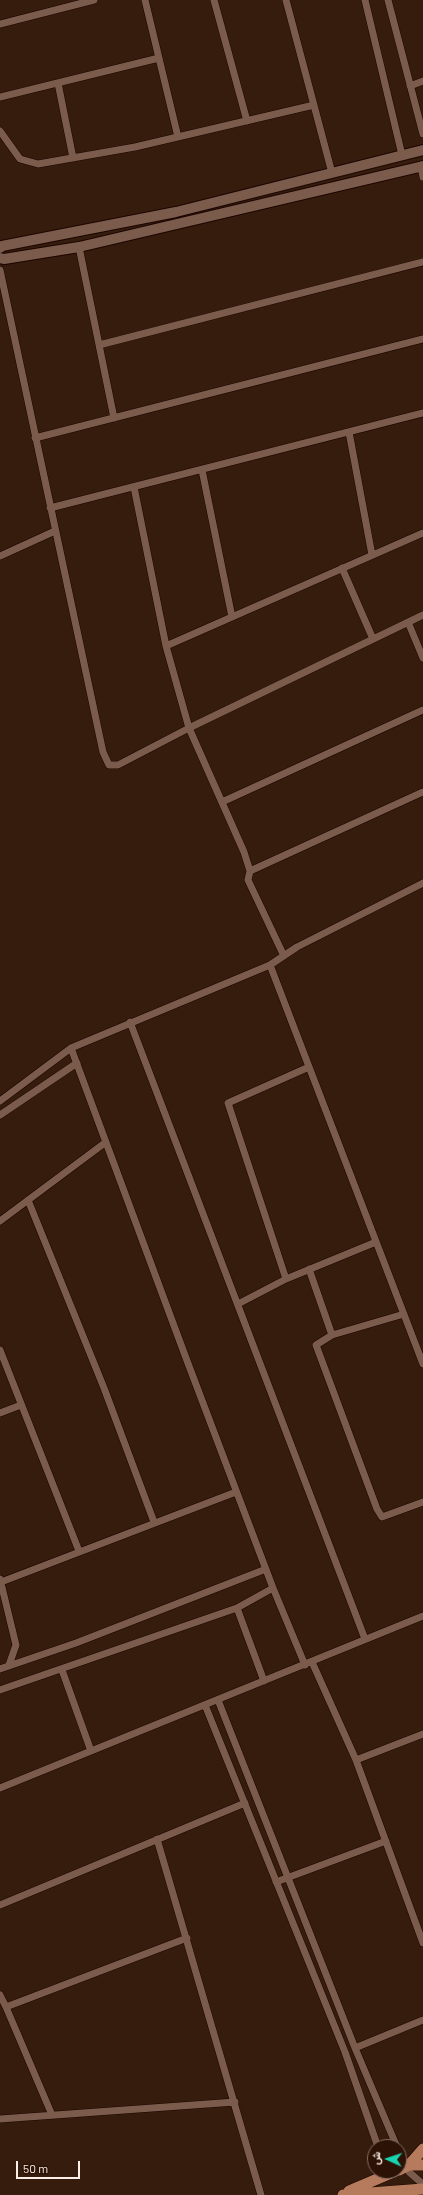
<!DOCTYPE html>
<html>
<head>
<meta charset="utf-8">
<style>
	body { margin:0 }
	#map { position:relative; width:423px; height:2195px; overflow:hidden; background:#361c0d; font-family:Barlow,Vazirmatn,sans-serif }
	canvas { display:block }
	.north { position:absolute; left:367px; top:2139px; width:40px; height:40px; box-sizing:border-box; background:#2c1204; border:1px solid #806a5f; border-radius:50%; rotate:273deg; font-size:11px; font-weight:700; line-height:16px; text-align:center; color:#fdeee7 }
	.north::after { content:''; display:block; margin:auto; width:14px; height:18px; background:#1ad5b2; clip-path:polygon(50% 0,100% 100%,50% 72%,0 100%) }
	.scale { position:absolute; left:16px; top:2161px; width:64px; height:18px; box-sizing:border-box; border:2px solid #fdeee7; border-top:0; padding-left:5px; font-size:12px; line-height:14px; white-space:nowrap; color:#fdeee7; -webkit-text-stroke:3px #2c1204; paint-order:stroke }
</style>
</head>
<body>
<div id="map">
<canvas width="423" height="2195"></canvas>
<div class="north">ش</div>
<div class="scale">50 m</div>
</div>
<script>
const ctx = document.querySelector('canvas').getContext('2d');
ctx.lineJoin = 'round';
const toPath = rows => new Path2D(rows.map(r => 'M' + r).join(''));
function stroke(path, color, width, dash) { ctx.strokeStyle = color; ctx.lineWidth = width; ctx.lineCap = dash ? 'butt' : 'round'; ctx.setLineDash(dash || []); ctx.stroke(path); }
const street = toPath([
	[145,0,178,137],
	[214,0,247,121],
	[286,0,332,173],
	[365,0,402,155],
	[388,0,423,134],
	[0,24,94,0],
	[58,83,73,158],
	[410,86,423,81],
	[0,97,159,58],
	[0,131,20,159,38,164,135,147,314,105],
	[421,167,423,177],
	[79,247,114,418],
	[0,270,103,752,109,765,118,765,189,728,423,615],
	[99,345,423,262],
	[349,432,372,555],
	[35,438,423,339],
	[202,470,232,617],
	[134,487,166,646,189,728,244,852,250,871,248,880,284,956],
	[50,508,423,413],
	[0,556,55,531],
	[342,568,373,639],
	[408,622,423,658],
	[166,646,423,533],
	[222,802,423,710],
	[250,871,423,792],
	[270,965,423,1364],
	[130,1022,365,1639],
	[71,1048,186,1358,273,1588,305,1665],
	[0,1101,71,1048,270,965,297,947,423,883],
	[0,1115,77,1063],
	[28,1200,104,1388,154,1522],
	[0,1221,106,1142],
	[309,1269,332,1335],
	[286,1279,228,1103,309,1067],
	[238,1304,286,1279,376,1242],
	[404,1314,332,1335,316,1345,377,1509,382,1517,423,1502],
	[0,1350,79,1551],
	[0,1413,21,1405],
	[0,1579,16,1645,9,1665],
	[1,1582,236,1492],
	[237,1608,264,1681],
	[312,1662,356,1760,423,1943],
	[0,1669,76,1643,266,1569],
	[62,1670,91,1751],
	[0,1690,237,1608,273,1588],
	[218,1700,355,2048,397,2147],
	[205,1705,345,2052,378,2147],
	[356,1760,423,1734],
	[0,1788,423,1616],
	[157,1839,261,2195],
	[276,1882,386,1841],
	[0,1905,245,1803],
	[0,1995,6,2007],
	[355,2048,423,2020],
	[52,2115,6,2007,187,1938],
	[0,2119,235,2102],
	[399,2151,409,2172,423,2184]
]);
const secondary = toPath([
	[0,248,2,246,176,212,423,150],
	[0,258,4,259,79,247,423,166]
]);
const primary = toPath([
	[409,2165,423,2149],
	[399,2170,409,2165,423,2165],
	[349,2191,396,2171],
	[343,2195,423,2189]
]);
stroke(street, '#1c0500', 8);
stroke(secondary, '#1c0500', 12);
stroke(primary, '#1c0500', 12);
stroke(street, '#7b5c4c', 7);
stroke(secondary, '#7b5c4c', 10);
stroke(primary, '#b67b5c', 11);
</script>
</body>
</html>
